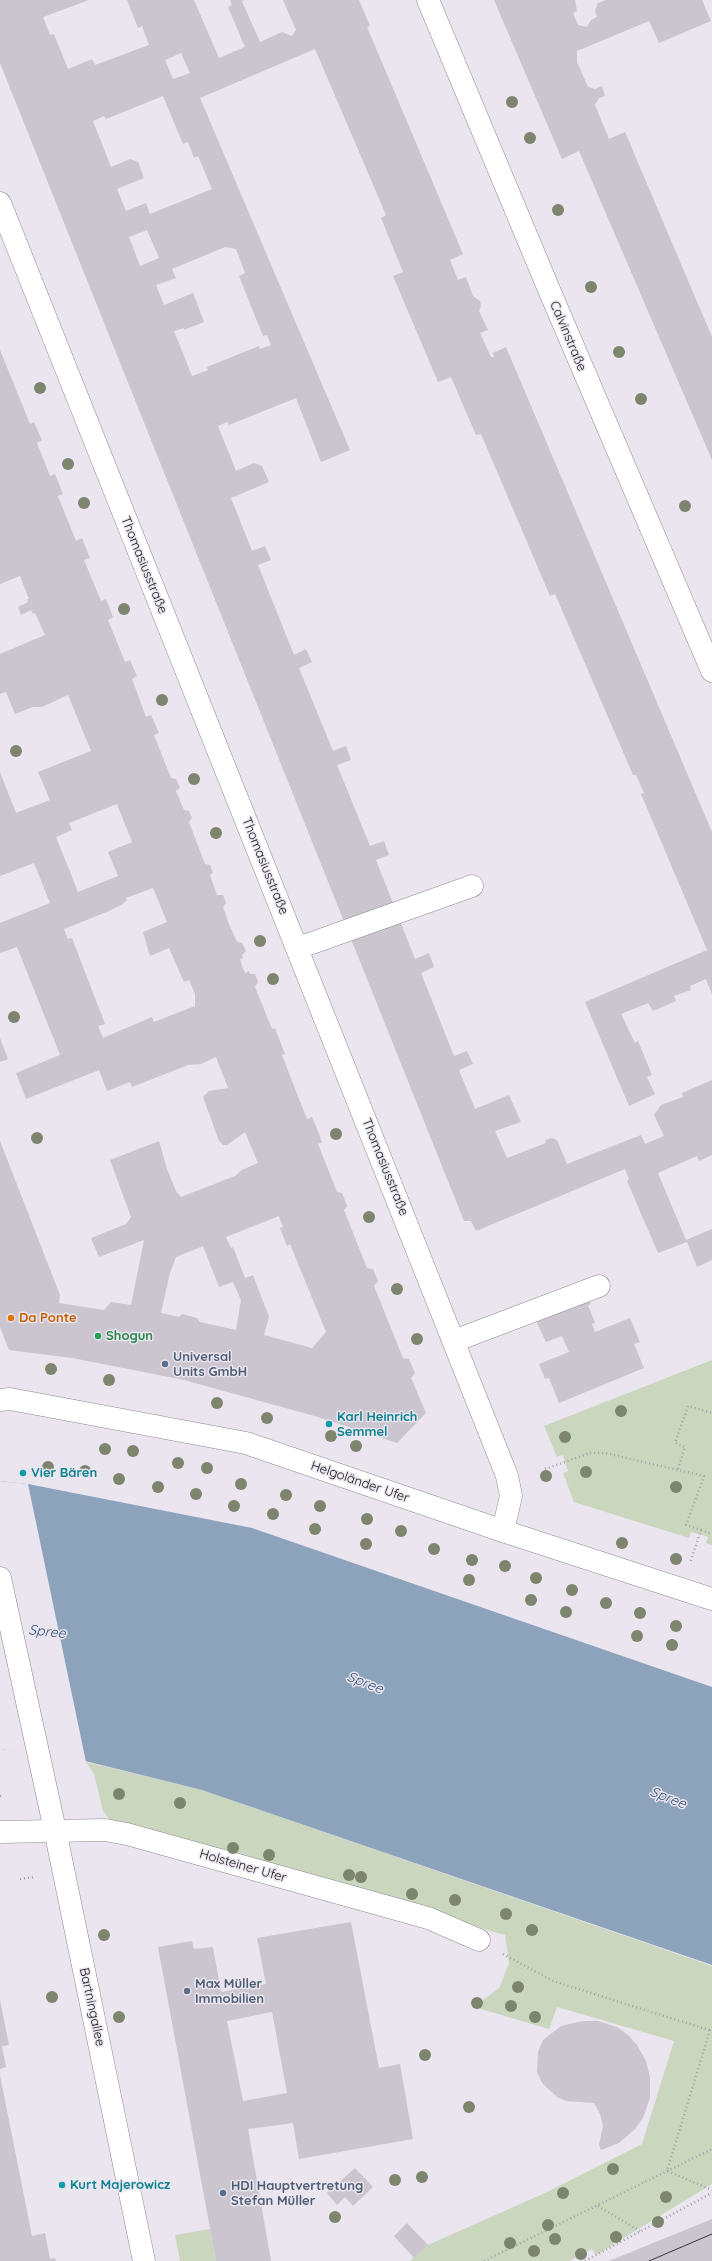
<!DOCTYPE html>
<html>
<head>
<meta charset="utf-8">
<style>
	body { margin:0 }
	canvas { display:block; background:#eae5ee }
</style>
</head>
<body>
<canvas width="712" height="2261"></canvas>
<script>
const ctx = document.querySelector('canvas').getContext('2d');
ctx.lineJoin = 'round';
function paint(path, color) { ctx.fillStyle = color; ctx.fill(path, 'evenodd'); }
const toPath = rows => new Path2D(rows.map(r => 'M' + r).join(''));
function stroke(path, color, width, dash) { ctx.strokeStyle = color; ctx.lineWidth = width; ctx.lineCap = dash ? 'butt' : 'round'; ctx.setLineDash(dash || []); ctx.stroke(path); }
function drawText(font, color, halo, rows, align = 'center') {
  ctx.font = font + ' Quicksand,sans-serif'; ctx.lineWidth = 3; ctx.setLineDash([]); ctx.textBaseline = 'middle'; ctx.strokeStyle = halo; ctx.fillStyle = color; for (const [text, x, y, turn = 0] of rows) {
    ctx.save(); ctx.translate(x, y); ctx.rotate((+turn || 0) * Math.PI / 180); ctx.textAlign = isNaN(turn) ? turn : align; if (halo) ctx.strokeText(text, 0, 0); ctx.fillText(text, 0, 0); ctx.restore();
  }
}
paint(toPath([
	[712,1360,712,1545,706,1543,708,1537,699,1534,691,1532,689,1538,574,1502,563,1473,568,1471,563,1455,557,1457,544,1426],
	[86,1762,202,1790,712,1966,712,2184,596,2255,592,2249,569,2261,410,2261,428,2245,545,2193,642,2144,674,2041,557,2007,549,2029,474,2007,499,1988,509,1963,505,1935,110,1820,103,1811,94,1774],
	[210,2229,216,2261,180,2261,175,2235]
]), '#cad7be');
paint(toPath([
	[0,1481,28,1484,252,1528,712,1687,712,1965,202,1790,73,1758,0,1749]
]), '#8da3bc');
paint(toPath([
	[0,1481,28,1484,86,1762,0,1749]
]), '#eae5ee');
paint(toPath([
	[0,0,89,0,43,17,50,35,54,34,68,69,92,59,95,65,149,45,142,26,138,28,127,0,194,0,219,58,245,47,228,7,232,5,230,0,244,0,242,1,260,42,282,32,292,36,296,30,283,0,359,0,370,26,367,27,463,254,450,260,458,280,466,277,473,296,480,301,481,306,479,311,488,330,480,333,491,357,494,357,493,353,506,347,712,832,712,994,706,979,690,986,691,990,674,996,676,1001,653,1011,648,1003,621,1014,635,1043,638,1041,652,1075,647,1077,655,1094,629,1106,585,1002,707,950,641,794,644,793,636,775,633,775,555,594,550,596,481,434,476,435,451,377,438,382,393,276,403,272,381,218,386,215,315,49,200,98,350,450,321,462,296,398,229,425,227,422,218,426,236,471,254,463,262,466,269,482,231,498,252,551,265,546,271,560,258,565,294,655,306,649,312,662,299,668,333,751,346,746,351,760,337,765,370,846,384,841,389,855,376,860,415,959,429,953,434,967,421,973,454,1056,467,1051,473,1064,459,1070,475,1109,509,1095,521,1122,495,1131,507,1158,546,1143,545,1140,552,1138,557,1140,567,1164,641,1135,645,1144,664,1136,654,1115,661,1105,683,1097,682,1093,712,1080,712,1155,699,1161,697,1156,658,1173,686,1240,712,1229,712,1260,697,1267,687,1242,658,1253,627,1181,629,1179,625,1169,476,1231,471,1221,464,1221,0,63],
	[181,53,190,73,173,79,165,60],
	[163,96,183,144,188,142,194,158,198,156,212,189,150,214,146,203,126,211,117,189,144,178,138,162,130,159,111,167,93,121,104,116,106,119],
	[147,230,159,258,140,266,129,237],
	[225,247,236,249,245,273,239,276,263,336,267,335,271,345,260,349,259,346,207,367,208,370,192,376,174,331,184,328,184,330,204,322,193,293,164,305,156,285,176,278,172,269],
	[494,0,575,0,577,11,573,13,578,25,587,27,591,20,597,17,595,10,598,3,606,0,702,0,711,21,659,43,649,21,577,51,577,62,588,87,595,89,602,86,605,96,599,98,595,105,609,139,625,132,712,337,712,460,579,151,562,159],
	[0,350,30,424,34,422,42,440,37,443,50,476,55,474,63,494,58,496,76,541,82,538,90,558,84,560,101,601,106,599,113,617,108,620,125,662,130,660,137,676,132,679,146,717,151,715,159,733,154,735,171,778,176,779,180,788,176,791,184,810,189,811,192,818,189,822,205,864,210,865,213,873,210,875,217,895,223,895,226,903,223,907,229,924,237,942,242,943,246,951,242,955,243,958,240,959,242,966,245,973,249,971,250,974,255,974,258,982,255,987,272,1029,275,1028,285,1054,282,1055,294,1086,307,1119,312,1117,317,1129,322,1142,318,1144,337,1192,342,1193,344,1198,347,1206,344,1210,367,1268,373,1269,378,1281,374,1286,403,1358,409,1359,415,1373,411,1378,426,1413,397,1443,318,1417,184,1380,72,1358,9,1350,0,1327,0,1141,60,1295,59,1303,104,1310,111,1302,131,1305,144,1240,99,1257,91,1238,126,1224,131,1217,110,1160,159,1141,167,1169,176,1191,181,1197,235,1176,242,1170,258,1163,245,1132,227,1145,223,1145,219,1141,203,1097,209,1091,228,1088,216,1057,201,1064,188,1065,132,1087,130,1082,107,1091,99,1070,26,1099,16,1073,60,1055,17,947,0,953,0,923,50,903,34,863,0,876,0,772,16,813,50,800,38,772,91,751,68,695,42,707,33,707,15,714,6,692,0,694,0,654,45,635,35,613,33,614,31,610,21,615,18,607,28,602,27,599,29,599,20,576,0,584],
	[117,804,132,842,108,852,118,876,78,892,56,837,72,830,69,823],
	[153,888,167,922,143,932,150,956,169,948,184,982,189,980,195,994,195,1006,154,1022,152,1017,103,1038,98,1026,105,1024,72,938,68,939,64,929,109,911,123,904,127,900,126,898],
	[279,1216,283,1227,280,1228,287,1246,290,1244,326,1332,312,1348,264,1335,269,1317,253,1275,245,1278,233,1247,231,1248,226,1237],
	[203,1246,219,1287,233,1282,241,1300,236,1330,200,1322,197,1318,182,1314,179,1317,161,1313,170,1273,176,1257],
	[0,1038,8,1059,0,1062],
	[582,1282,591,1304,588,1305,595,1323,592,1324,595,1332,630,1318,640,1342,634,1344,644,1368,559,1403,549,1378,545,1379,539,1364,569,1352,562,1336,546,1342,528,1304],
	[351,1922,379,2068,400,2064,413,2139,299,2159,293,2123,248,2129,271,2261,216,2261,158,1947,192,1941,194,1949,213,1947,221,1992,266,1984,257,1938],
	[272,2012,287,2093,243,2101,227,2021],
	[0,2000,9,2045,2,2046,6,2067,0,2069],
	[583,2021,598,2021,617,2027,628,2035,637,2045,646,2061,650,2077,650,2098,643,2118,635,2129,619,2143,601,2150,599,2145,603,2126,600,2114,594,2103,566,2101,557,2097,542,2083,537,2072,538,2052,543,2040,561,2026],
	[0,2075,32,2236,45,2233,50,2259,55,2258,56,2261,0,2261],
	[355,2168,373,2187,353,2206,345,2197,337,2205,327,2193],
	[712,2219,712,2261,609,2261],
	[407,2223,428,2245,414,2258,394,2236]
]), '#cac5ce');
const minor = toPath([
	[428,0,550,292,712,671],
	[0,203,507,1476,511,1496,503,1531],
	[298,948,472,886],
	[454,1341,599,1286],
	[0,1400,10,1399,246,1443,503,1531,712,1599],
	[0,1578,55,1830,144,2261],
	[0,1832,105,1830,127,1834,428,1918,479,1940]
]);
stroke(minor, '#8e8991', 23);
stroke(toPath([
	[545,1469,590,1453,605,1453,704,1476,686,1525,701,1530,690,1563],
	[678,1469,685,1447,675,1443,688,1406,712,1413],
	[701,1530,712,1534],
	[0,1796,4,1797],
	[20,1879,35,1877],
	[503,1954,553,1981,712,2031],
	[710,2030,667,2171,712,2190],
	[598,2206,640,2231],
	[484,2261,712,2149],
	[585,2261,712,2193]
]), '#a4a0a7', 2.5, [1, 3]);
stroke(minor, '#fff', 22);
stroke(toPath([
	[649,2261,712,2234]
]), '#38363a', 1);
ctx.fillStyle = '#7d856f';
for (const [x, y] of [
	[512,102],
	[530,138],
	[558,210],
	[591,287],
	[619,352],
	[40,388],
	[641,399],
	[68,464],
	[84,503],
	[685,506],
	[124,609],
	[162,700],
	[16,751],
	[194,779],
	[216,833],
	[260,941],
	[273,979],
	[14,1017],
	[336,1134],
	[37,1138],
	[369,1217],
	[397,1289],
	[417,1339],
	[51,1369],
	[109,1380],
	[217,1403],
	[621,1411],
	[267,1418],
	[331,1436],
	[565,1437],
	[356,1446],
	[105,1449],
	[133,1451],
	[178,1463],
	[48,1467],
	[207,1468],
	[85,1471],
	[586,1472],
	[546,1476],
	[119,1479],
	[241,1484],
	[158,1487],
	[676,1487],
	[196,1494],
	[286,1495],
	[234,1506],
	[320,1506],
	[273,1514],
	[367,1519],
	[315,1529],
	[401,1531],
	[622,1543],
	[366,1544],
	[434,1549],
	[676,1559],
	[472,1560],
	[505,1566],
	[536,1578],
	[469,1580],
	[572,1590],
	[531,1600],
	[606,1603],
	[566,1612],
	[640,1613],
	[676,1626],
	[637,1636],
	[672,1645],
	[119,1794],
	[180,1803],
	[233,1848],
	[269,1855],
	[349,1875],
	[361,1877],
	[412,1894],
	[455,1900],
	[506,1914],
	[532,1930],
	[104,1935],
	[518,1987],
	[52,1997],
	[477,2003],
	[511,2006],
	[119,2017],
	[535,2017],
	[425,2055],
	[469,2107],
	[613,2169],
	[422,2177],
	[395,2180],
	[563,2193],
	[666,2197],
	[335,2217],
	[658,2222],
	[548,2225],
	[616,2237],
	[555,2239],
	[510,2243],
	[534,2251],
	[581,2254]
]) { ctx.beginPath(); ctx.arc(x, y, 6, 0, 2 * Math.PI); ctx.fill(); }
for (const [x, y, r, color] of [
	[11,1318,4,"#e8710a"],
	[98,1336,4,"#2e9e5b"],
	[165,1364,4,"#5c6f8a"],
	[329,1424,4,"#0f9aa8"],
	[23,1473,4,"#0f9aa8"],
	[187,1991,4,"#5c6f8a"],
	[62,2185,4,"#0f9aa8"],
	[223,2193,4,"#5c6f8a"]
]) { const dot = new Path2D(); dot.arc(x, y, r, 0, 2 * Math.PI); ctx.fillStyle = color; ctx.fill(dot); stroke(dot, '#eae5ee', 1.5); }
drawText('13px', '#161417', '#eae5ee', [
	["Calvinstraße",568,336,67],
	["Thomasiusstraße",144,565,68],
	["Thomasiusstraße",265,866,68],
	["Thomasiusstraße",385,1167,68],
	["Helgoländer Ufer",360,1482,19],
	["Holsteiner Ufer",243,1866,16],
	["Bartningallee",92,2007,78]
]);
drawText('bold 13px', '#c56008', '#eae5ee', [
	["Da Ponte",19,1318]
], 'left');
drawText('bold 13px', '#27864d', '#eae5ee', [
	["Shogun",106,1336]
], 'left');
drawText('bold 13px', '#4e5e75', '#eae5ee', [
	["Universal",173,1357],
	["Units GmbH",173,1372],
	["Max Müller",195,1984],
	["Immobilien",195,1999],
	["HDI Hauptvertretung",231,2186],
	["Stefan Müller",231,2201]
], 'left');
drawText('bold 13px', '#0d838f', '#eae5ee', [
	["Karl Heinrich",337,1417],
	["Semmel",337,1432],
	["Vier Bären",31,1473],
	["Kurt Majerowicz",70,2185]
], 'left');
drawText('italic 14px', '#305379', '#eae5ee', [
	["Spree",47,1632,6],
	["Spree",365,1683,21],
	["Spree",668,1798,21]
]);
</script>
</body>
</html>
